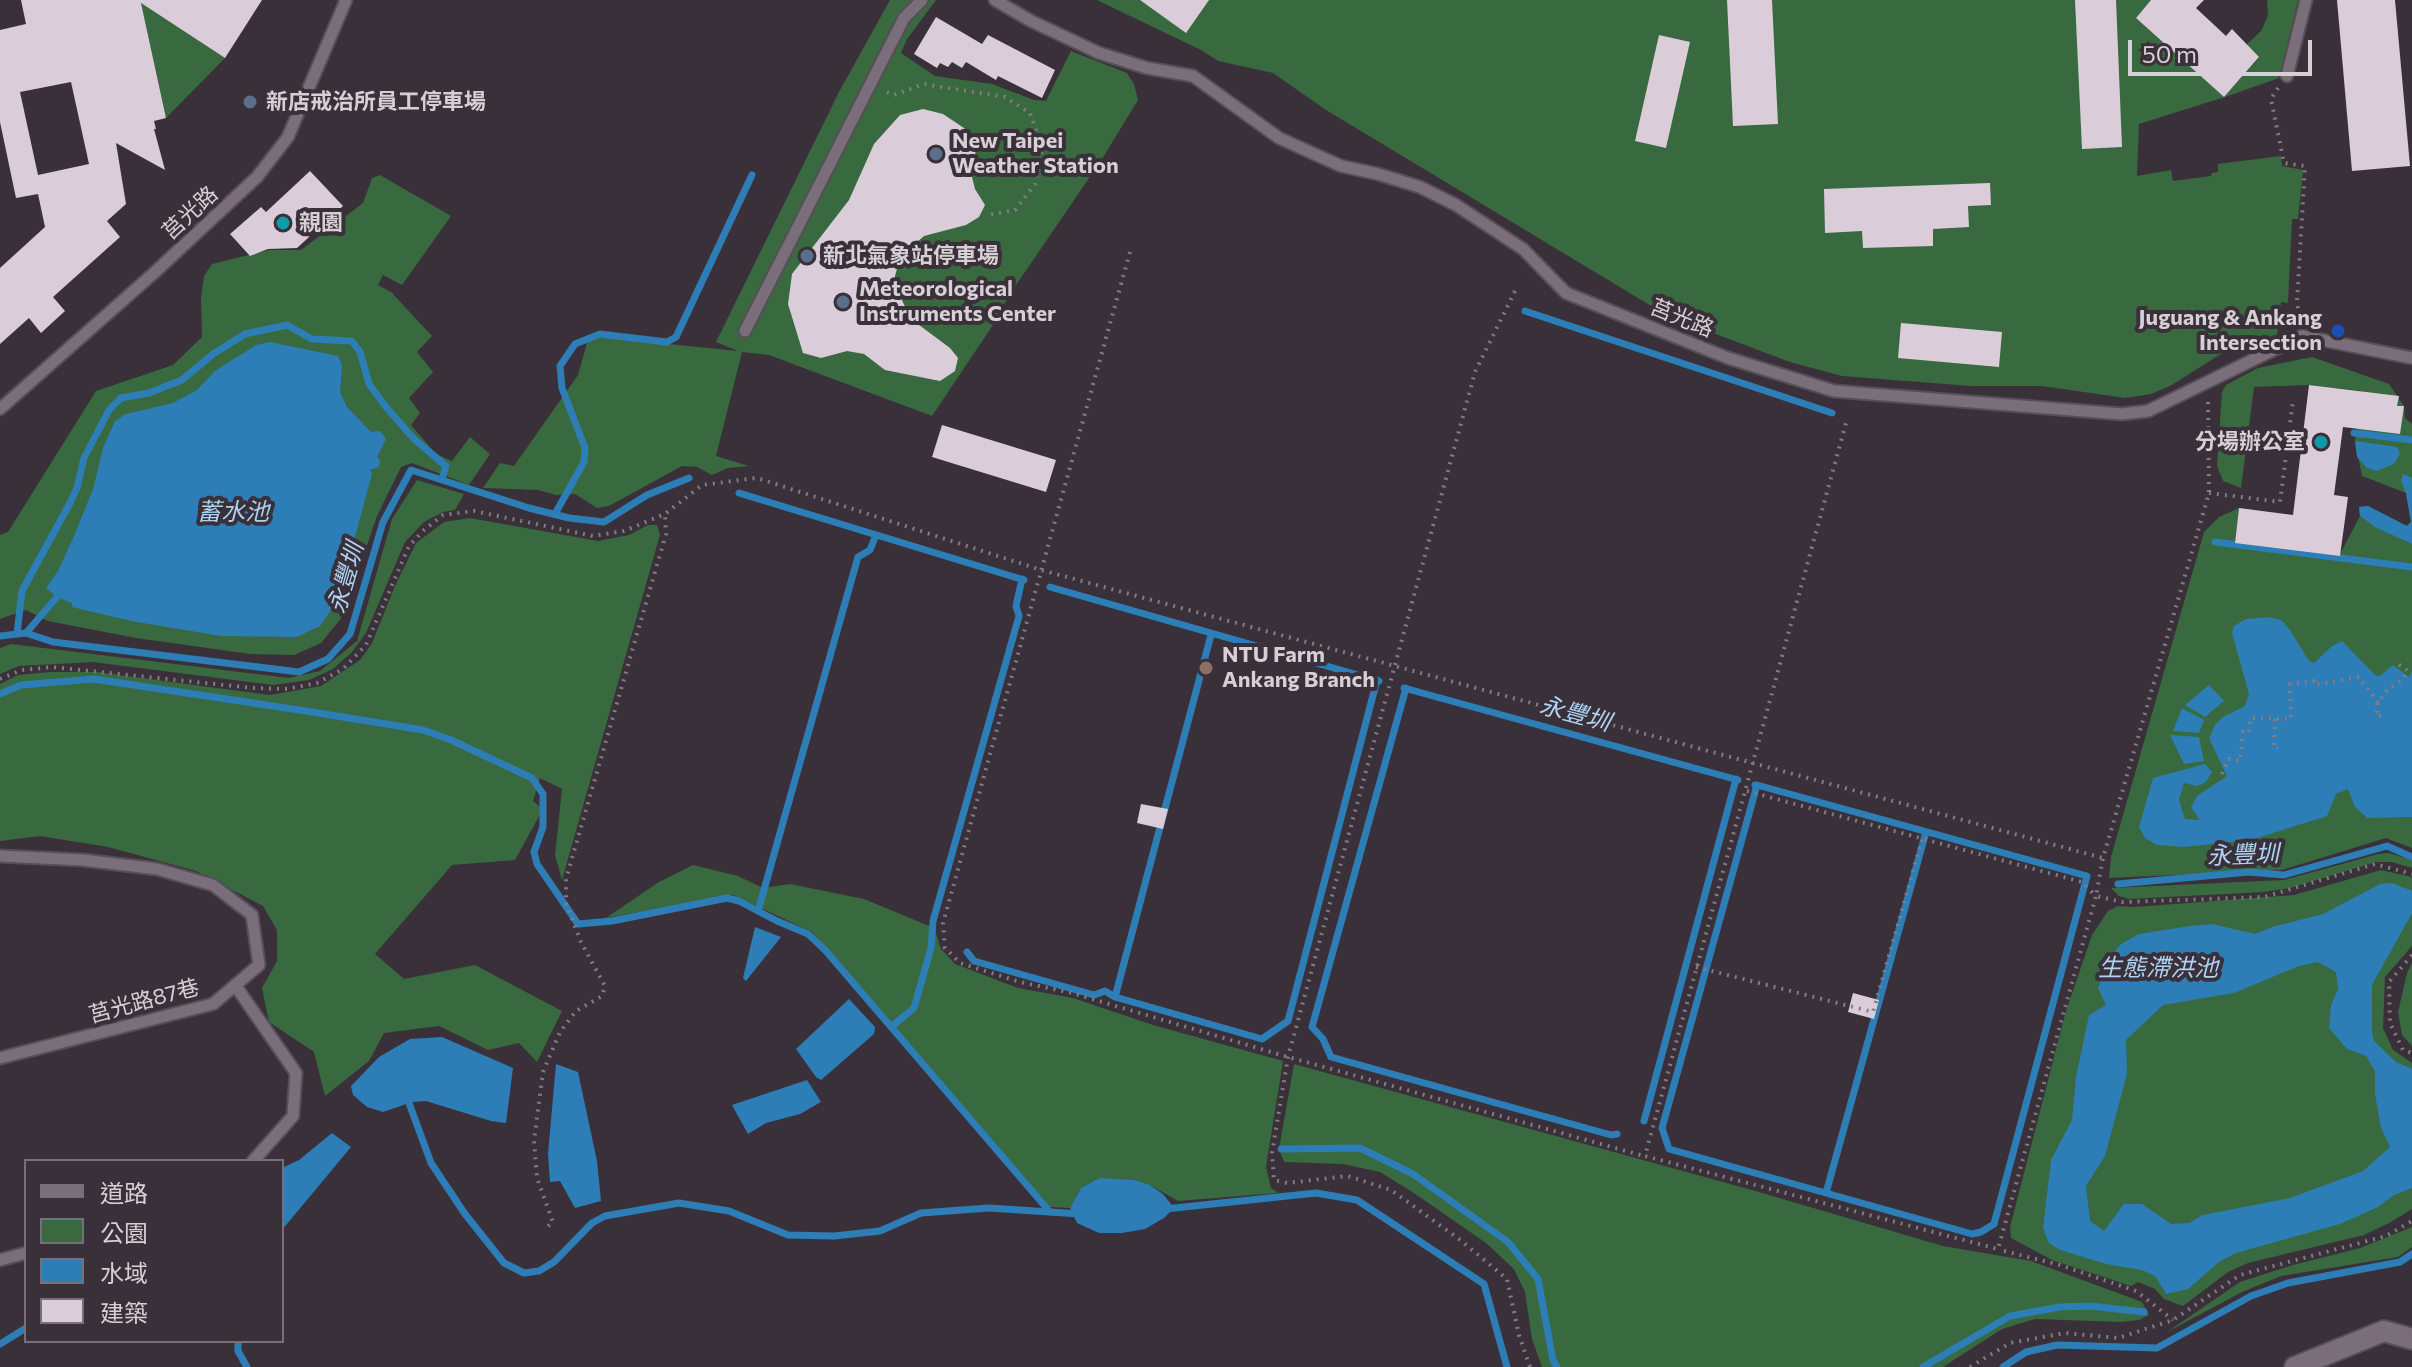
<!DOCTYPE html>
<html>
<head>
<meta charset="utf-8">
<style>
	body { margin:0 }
	#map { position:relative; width:2412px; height:1367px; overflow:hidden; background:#3a303a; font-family:Commissioner,"Noto Sans TC",sans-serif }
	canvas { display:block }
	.legend { position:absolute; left:24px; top:1159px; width:260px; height:184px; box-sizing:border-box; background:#3a303a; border:2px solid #787078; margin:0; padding:10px 14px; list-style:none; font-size:24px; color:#d6cfd5 }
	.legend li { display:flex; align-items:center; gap:16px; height:40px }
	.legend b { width:40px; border:2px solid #787078 }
	.scale { position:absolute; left:2128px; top:40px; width:184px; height:36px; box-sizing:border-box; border:4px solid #d6cfd5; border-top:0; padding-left:10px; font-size:24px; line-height:28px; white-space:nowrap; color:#d6cfd5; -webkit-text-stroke:6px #3a303a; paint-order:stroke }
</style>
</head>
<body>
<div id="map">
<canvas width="2412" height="1367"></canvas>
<ul class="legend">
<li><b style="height:10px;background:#7a6e7a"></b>道路</li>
<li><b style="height:22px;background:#38693f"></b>公園</li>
<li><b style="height:22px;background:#2d7eb6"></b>水域</li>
<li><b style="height:22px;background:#dacdd9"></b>建築</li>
</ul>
<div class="scale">50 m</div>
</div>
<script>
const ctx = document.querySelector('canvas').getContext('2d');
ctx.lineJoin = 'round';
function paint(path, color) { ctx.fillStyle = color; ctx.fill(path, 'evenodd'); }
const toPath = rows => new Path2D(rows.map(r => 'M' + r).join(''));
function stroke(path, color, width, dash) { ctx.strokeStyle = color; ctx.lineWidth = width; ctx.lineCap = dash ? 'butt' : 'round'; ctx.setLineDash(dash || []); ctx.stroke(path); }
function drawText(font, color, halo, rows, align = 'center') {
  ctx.font = font + ' Commissioner,"Noto Sans TC",sans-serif'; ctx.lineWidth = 8; ctx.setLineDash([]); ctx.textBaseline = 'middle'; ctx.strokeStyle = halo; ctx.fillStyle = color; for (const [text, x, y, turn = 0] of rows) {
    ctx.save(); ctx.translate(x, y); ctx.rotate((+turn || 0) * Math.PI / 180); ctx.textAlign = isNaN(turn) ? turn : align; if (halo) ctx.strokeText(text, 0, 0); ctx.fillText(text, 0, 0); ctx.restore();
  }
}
paint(toPath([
	[890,0,936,0,907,39,901,53,935,76,992,84,1034,100,1046,101,1071,51,1127,73,1134,84,1138,100,1102,159,1010,294,991,328,932,416,769,355,742,352,716,456,749,466,728,468,712,475,697,467,682,466,609,506,597,508,575,494,556,495,538,490,483,488,500,463,514,466,578,375,589,336,738,351,716,342,839,92],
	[1097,0,2151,0,2136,18,2224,97,2259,58,2246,45,2261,31,2268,16,2267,0,2298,0,2279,78,2225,97,2139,124,2137,176,2171,170,2173,181,2211,176,2212,173,2218,172,2218,164,2281,156,2282,166,2303,170,2298,219,2292,219,2288,303,2281,302,2277,335,2283,336,2283,341,2224,352,2170,386,2151,394,2125,398,2042,386,1971,386,1842,376,1790,362,1689,324,1653,307,1326,110,1273,73,1218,61,1203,51],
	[141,3,225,58,166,118],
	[380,175,451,216,402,285,383,275,378,285,391,292,432,336,417,352,433,372,409,398,420,413,411,425,436,454,452,461,470,437,490,454,469,485,412,463,401,467,377,516,343,616,321,643,294,655,250,654,136,638,48,621,26,610,0,619,0,535,8,532,96,391,173,365,202,337,201,298,204,276,212,264,269,250,301,250,363,203,372,178],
	[2312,357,2389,384,2404,406,2405,418,2412,424,2412,848,2386,838,2282,870,2109,878,2111,857,2204,532,2219,517,2239,508,2235,543,2339,556,2360,516,2359,507,2368,506,2406,526,2411,522,2406,493,2362,476,2355,441,2361,391,2309,385,2254,387,2241,488,2223,481,2217,466,2222,392,2226,385,2258,368],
	[417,480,464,494,455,510,443,512,424,522,405,542,366,633,352,652,333,669,309,680,273,685,93,662,19,666,0,674,0,648,11,644,289,678,320,671,357,641,392,519],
	[470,518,598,541,629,535,648,525,657,525,660,535,562,880,555,855,562,789,540,778,533,801,543,809,515,860,452,865,375,954,404,979,475,965,562,1011,537,1062,519,1043,488,1050,439,1026,384,1033,369,1061,325,1096,314,1052,269,1022,262,988,277,961,277,930,263,906,196,871,108,847,40,836,0,841,0,684,18,675,50,672,96,672,270,695,321,686,360,660,372,643,395,586,416,543,444,522],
	[2389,853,2412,860,2412,868,2392,862,2376,862,2290,888,2264,892,2129,899,2119,896,2111,888,2284,880,2378,854],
	[693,865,738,876,763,888,790,884,864,899,934,928,941,949,955,964,1018,988,1073,998,1153,1025,1283,1061,1266,1167,1271,1188,1278,1193,1178,1201,1150,1185,1081,1188,1070,1208,1049,1207,812,932,733,895,606,918,659,882],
	[2381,870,2412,877,2412,946,2385,977,2383,1028,2393,1050,2412,1063,2412,1209,2391,1222,2364,1235,2248,1263,2228,1272,2183,1306,2164,1299,2155,1289,2138,1282,2131,1286,2052,1260,2011,1238,2010,1227,2066,1011,2092,935,2108,911,2118,906,2134,907,2294,895],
	[2412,963,2412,1046,2402,1035,2398,1012,2407,973],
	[1294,1064,1752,1190,1943,1246,2031,1261,2142,1302,2149,1315,2139,1320,2121,1322,2035,1319,2002,1329,1943,1367,1542,1367,1532,1339,1525,1292,1514,1269,1486,1243,1414,1193,1380,1172,1343,1164,1284,1162,1279,1149],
	[2412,1227,2412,1247,2398,1257,2281,1276,2242,1292,2167,1332,2240,1282,2293,1265,2360,1248]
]), '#38693f');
paint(toPath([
	[270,342,338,356,342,365,340,392,347,407,371,432,380,431,386,439,377,457,380,460,379,467,370,470,372,474,340,592,333,607,320,626,297,637,221,636,131,621,72,607,72,603,57,597,46,588,58,571,74,536,93,489,103,448,115,421,126,414,173,403,197,390,215,371,256,345],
	[2355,441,2397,447,2400,454,2394,464,2377,471,2367,468,2357,457],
	[2403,474,2412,478,2412,544,2375,527,2360,516,2359,507,2368,506,2407,526,2411,522,2406,493,2401,481],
	[2269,617,2281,620,2290,630,2309,661,2314,663,2332,646,2342,641,2376,676,2380,676,2393,665,2409,677,2412,671,2412,817,2367,818,2355,807,2348,789,2336,794,2327,816,2251,840,2183,847,2157,845,2145,838,2139,827,2153,778,2205,764,2212,772,2206,782,2197,786,2184,783,2179,800,2185,819,2200,820,2191,807,2197,796,2227,776,2209,738,2215,725,2223,717,2245,706,2249,694,2232,633,2234,626,2246,619],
	[2209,685,2224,701,2205,717,2185,705],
	[2182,708,2204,720,2199,733,2173,731],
	[2170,735,2199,737,2204,761,2184,764],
	[2392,883,2412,891,2412,913,2372,985,2372,1032,2374,1041,2396,1062,2412,1069,2412,1188,2394,1195,2378,1207,2340,1224,2236,1253,2219,1262,2188,1289,2166,1294,2155,1276,2142,1270,2106,1264,2060,1250,2049,1243,2043,1228,2051,1160,2072,1120,2076,1077,2089,1015,2106,1005,2098,988,2109,958,2121,944,2139,934,2190,926,2212,924,2255,934,2272,927,2323,914,2380,884],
	[2318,962,2336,972,2338,989,2331,1005,2329,1028,2347,1049,2366,1056,2375,1071,2375,1094,2381,1128,2390,1147,2363,1171,2290,1198,2203,1215,2189,1223,2171,1224,2142,1204,2124,1204,2104,1231,2090,1221,2086,1186,2105,1156,2127,1074,2126,1040,2163,1005,2234,993,2299,966],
	[755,927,781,937,746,981,743,978],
	[849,999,875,1027,874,1034,821,1080,816,1077,796,1049],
	[442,1037,513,1068,506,1123,491,1121,426,1101,412,1102,383,1112,367,1107,353,1095,351,1086,379,1057,410,1039],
	[556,1064,578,1072,597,1161,601,1201,575,1208,560,1181,550,1182,548,1154],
	[807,1080,821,1102,800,1114,766,1123,748,1134,732,1105],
	[332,1133,351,1147,282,1230,282,1168,299,1160],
	[1100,1178,1134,1180,1150,1185,1163,1194,1174,1208,1164,1218,1145,1229,1122,1233,1099,1233,1077,1223,1070,1208,1081,1188]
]), '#2d7eb6');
stroke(toPath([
	[1525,311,1832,413],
	[2354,433,2412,440],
	[739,493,1024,580],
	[555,514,584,462,585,448,562,388,560,366,575,344,600,334,667,342,676,337,752,175],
	[2215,542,2412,567],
	[1050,587,1379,681],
	[26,633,57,597],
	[17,634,22,591,70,503,77,488,84,458,109,410,121,398,149,393,182,380,213,354,245,334,287,325,312,339,352,341,360,352,369,384,386,407,414,439,446,466,442,479],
	[1211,635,1115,997,1262,1039,1288,1021,1377,680],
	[0,636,26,633,53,642,299,672,328,659,350,634,383,522,411,470,529,508,569,518,604,522,647,495,689,478],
	[1404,688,1738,780],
	[1406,688,1312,1027,1323,1039,1331,1057,1611,1135,1617,1134],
	[0,694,21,685,94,679,306,711,423,730,451,740,532,778,543,794,543,827,534,852,537,864,578,924,612,921,727,898,739,901,777,921,808,934,825,950,1050,1212],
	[1755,785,1757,785,2087,876,1994,1224,1981,1232,1972,1234,1669,1149,1662,1128,1757,785],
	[2118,884,2249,872,2284,875,2387,846,2412,857],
	[758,911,858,557,870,550,876,535],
	[967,952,974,961,1094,995,1105,991,1115,997],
	[891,1027,914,1008,931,948,933,921,1019,616,1016,606,1022,579],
	[409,1103,431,1163,465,1214,504,1263,524,1273,539,1271,554,1262,592,1223,605,1216,679,1203,729,1211,788,1235,834,1236,880,1231,921,1213,989,1208,1080,1214],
	[1644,1121,1736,779],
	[1281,1149,1360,1148,1413,1174,1508,1242,1538,1279,1553,1360,1557,1367],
	[1826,1193,1926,832],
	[1165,1209,1316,1193,1357,1200,1484,1284,1507,1367],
	[238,1341,238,1351,247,1367],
	[0,1344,26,1328],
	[1923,1367,2010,1316,2060,1307,2090,1306,2144,1312],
	[2003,1367,2026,1352,2057,1345,2157,1348,2251,1296,2288,1283,2400,1262,2412,1254]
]), '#2d7eb6', 7);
paint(toPath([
	[21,0,262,0,225,58,141,3,166,118,154,121,156,129,154,129,165,170,116,143,126,204,107,221,120,237,53,297,65,311,54,321,41,333,29,318,0,344,0,268,45,227,38,194,16,198,0,122,0,30,26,24],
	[71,82,89,164,38,175,20,92],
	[1140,0,1209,0,1186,33],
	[1727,0,1772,0,1778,124,1733,126],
	[2075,0,2116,0,2122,147,2082,149],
	[2151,0,2204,0,2196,8,2226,36,2232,29,2259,57,2224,97,2136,18],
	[2337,0,2395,0,2410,166,2352,171],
	[936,17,982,44,988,35,1055,70,1042,98,998,76,996,80,966,62,962,68,952,62,948,67,940,63,937,68,914,54],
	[1659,35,1690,42,1666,148,1635,141],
	[923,109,943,114,964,128,975,146,976,163,971,173,975,189,985,205,979,217,966,225,924,236,908,250,898,265,895,276,897,290,911,319,950,348,958,358,955,371,940,381,885,370,864,354,847,351,821,358,803,353,788,304,792,274,849,200,874,144,900,115],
	[310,171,343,206,297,248,268,249,250,256,230,234,261,207,266,212],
	[1990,183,1991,205,1968,206,1969,227,1933,229,1933,246,1863,248,1862,231,1825,233,1824,189],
	[1901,323,2002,332,1999,367,1898,358],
	[2309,385,2399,396,2397,406,2404,406,2400,434,2343,427,2334,495,2348,497,2340,556,2235,543,2239,508,2293,515],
	[942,425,1056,460,1046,492,932,457],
	[1141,804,1168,809,1163,829,1137,823],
	[1853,993,1879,1000,1874,1019,1848,1012]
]), '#dacdd9');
const lane = toPath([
	[995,0,1031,21,1099,53,1147,68,1193,76,1279,138,1341,166,1378,174,1420,187,1456,205,1523,249,1566,293,1728,358,1834,391,2122,414,2148,411,2302,336,2412,358],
	[2287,76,2306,0],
	[745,331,904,18,922,0],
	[0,409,155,272,257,177,288,137,346,0],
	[0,856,83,860,157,869,213,885,252,915,259,965,213,1004,0,1058],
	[235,985,296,1073,293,1116,253,1161],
	[0,1260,26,1253]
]);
const street = toPath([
	[2295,1367,2384,1331,2412,1339]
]);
stroke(lane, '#574f57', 15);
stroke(street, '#574f57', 24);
stroke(toPath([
	[2278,88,2271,99,2284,163,2305,166,2297,302,2300,321],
	[887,92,894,95,924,84,1005,97,1030,113,1042,147,1035,184,1015,210,987,215],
	[1130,252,943,923,945,948,960,963,1020,982,1072,993,1288,1057,1644,1156],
	[1515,291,1475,372,1288,1057,1272,1153,1274,1180,1287,1183,1348,1176,1391,1190,1459,1239,1507,1279,1519,1335,1530,1367],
	[2208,402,2209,493,2103,858,2096,896,2122,902,2264,897,2375,864,2412,874],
	[2209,493,2280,502,2293,401],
	[0,679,22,670,52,667,253,688,287,689,317,683,343,669,366,645,409,546,424,530,443,515,474,511,593,536,624,531,665,514,702,485,757,478,1041,570,2103,858],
	[2378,703,2376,716,2381,716,2381,722],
	[2275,719,2274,748,2278,748],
	[2222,774,2229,759,2240,761,2243,731,2249,732,2251,718,2291,719,2290,684,2314,681,2315,685,2359,677,2378,703,2387,690,2401,681,2408,671,2394,661],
	[1747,791,2082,882,2096,896,1998,1249,1645,1156,1846,423],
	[2412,955,2389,982,2390,1023,2403,1050,2412,1053],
	[1696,967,1873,1012,1922,840],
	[548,1226,553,1222,537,1178,534,1140,543,1072,560,1032,576,1011,602,996,605,986,581,942,566,903,566,879,666,534,665,514],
	[2004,1251,2060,1265,2136,1291,2173,1320],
	[1970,1367,2010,1343,2065,1333,2118,1338,2173,1320,2240,1275,2386,1236,2412,1221]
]), '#847b83', 4, [2, 6]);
stroke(lane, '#7a6e7a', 11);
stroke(street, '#7a6e7a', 20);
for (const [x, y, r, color] of [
	[250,102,8,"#5c6f8a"],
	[936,154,8,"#5c6f8a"],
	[283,223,8,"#0f9aa8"],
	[807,256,8,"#5c6f8a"],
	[843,302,8,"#5c6f8a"],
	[2338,331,8,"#1a4fb4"],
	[2321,442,8,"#0f9aa8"],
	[1206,668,8,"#8d6e63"]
]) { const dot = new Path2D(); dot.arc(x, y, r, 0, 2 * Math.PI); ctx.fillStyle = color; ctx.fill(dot); stroke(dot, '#3a303a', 3); }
drawText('bold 22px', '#d6cfd5', '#3a303a', [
	["新店戒治所員工停車場",266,102],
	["New Taipei",952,141],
	["Weather Station",952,166],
	["親園",299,223],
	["新北氣象站停車場",823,256],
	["Meteorological",859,289],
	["Instruments Center",859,314],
	["Juguang & Ankang",2322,318,"right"],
	["Intersection",2322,343,"right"],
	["分場辦公室",2305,442,"right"],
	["NTU Farm",1222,655],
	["Ankang Branch",1222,680]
], 'left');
drawText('22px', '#d6cfd5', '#3a303a', [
	["莒光路",190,213,-43],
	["莒光路",1682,318,22],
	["莒光路87巷",144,1001,-15]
]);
drawText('italic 24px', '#aed3f2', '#3a303a', [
	["蓄水池",233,512],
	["永豐圳",346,578,-74],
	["永豐圳",1575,714,15],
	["永豐圳",2243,855,-2],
	["生態滯洪池",2158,968]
]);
</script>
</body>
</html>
